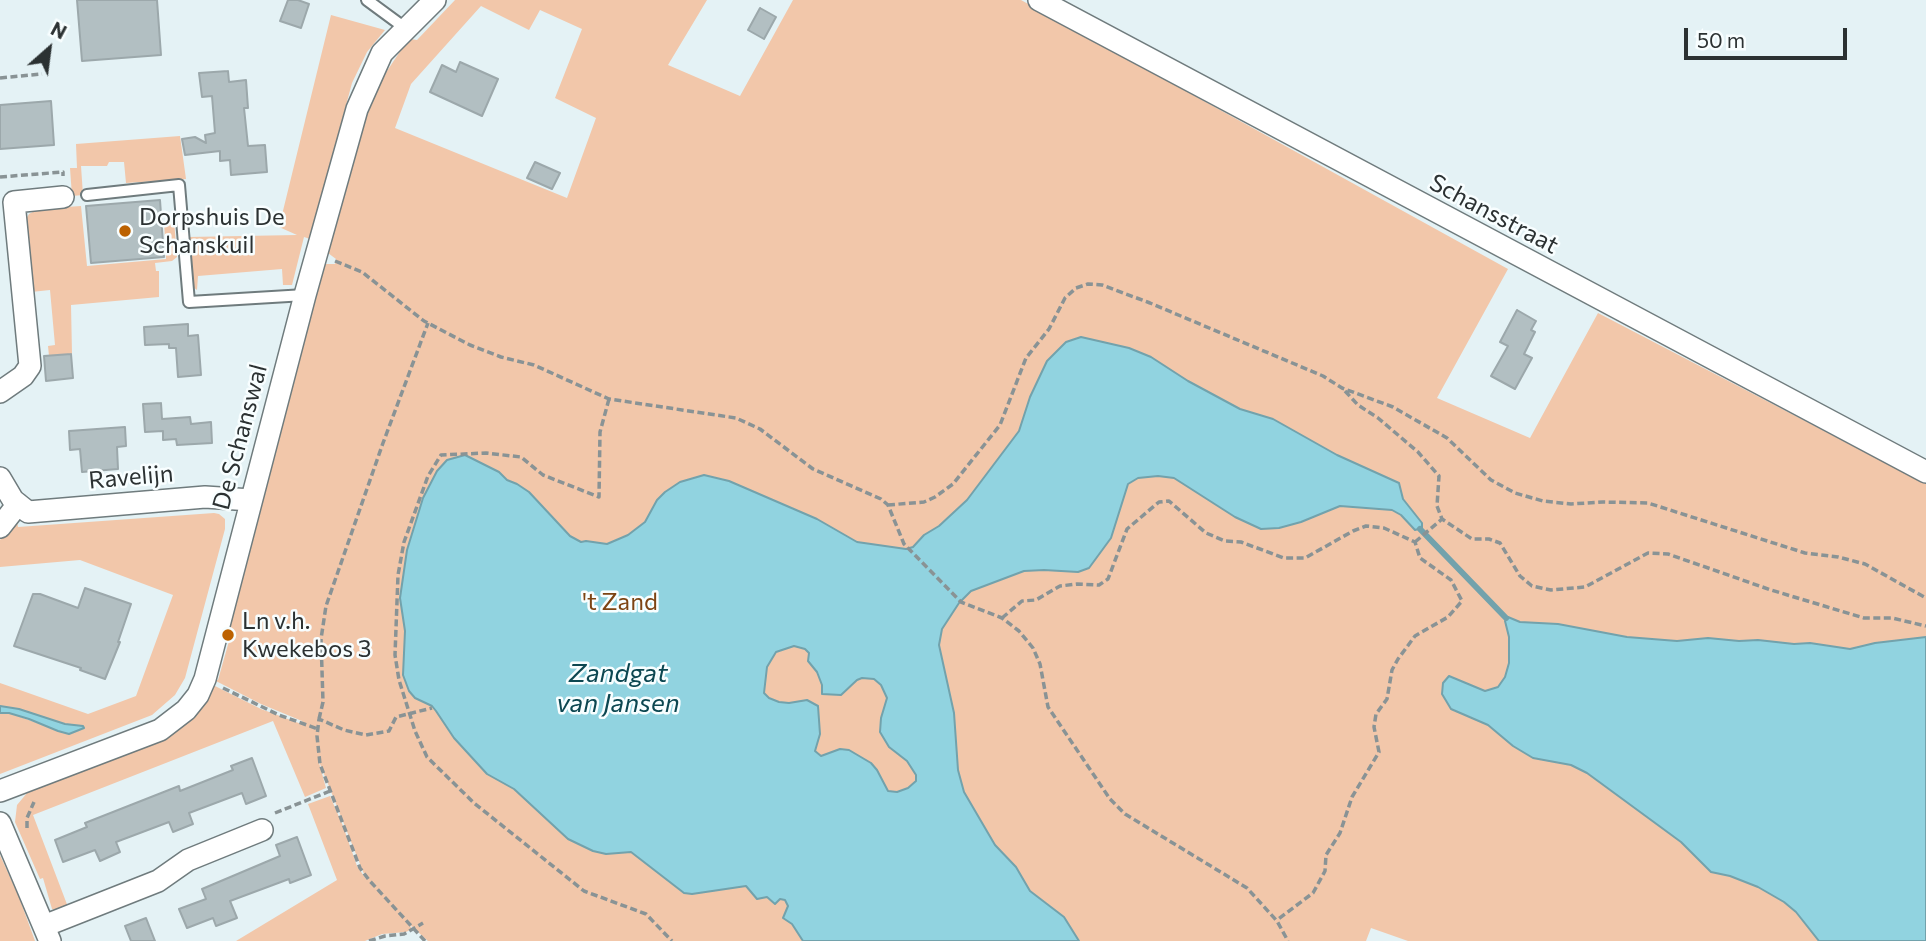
<!DOCTYPE html>
<html>
<head>
<meta charset="utf-8">
<style>
	body { margin:0 }
	#map { position:relative; width:1926px; height:941px; overflow:hidden; background:#e4f2f5; font-family:Commissioner,sans-serif }
	canvas { display:block }
	.north { position:absolute; left:14px; top:14px; width:70px; height:70px; -webkit-text-stroke:5px #f8feff; paint-order:stroke; rotate:28deg; font-size:19px; font-weight:700; line-height:28px; text-align:center; color:#2b3132 }
	.north::after { content:''; display:block; margin:auto; width:24px; height:32px; background:#2b3132; clip-path:polygon(50% 0,100% 100%,50% 72%,0 100%) }
	.scale { position:absolute; left:1684px; top:28px; width:163px; height:32px; box-sizing:border-box; border:4px solid #2b3132; border-top:0; padding-left:9px; font-size:21px; line-height:24px; white-space:nowrap; color:#2b3132; -webkit-text-stroke:5px #f8feff; paint-order:stroke }
</style>
</head>
<body>
<div id="map">
<canvas width="1926" height="941"></canvas>
<div class="north">N</div>
<div class="scale">50 m</div>
</div>
<script>
const ctx = document.querySelector('canvas').getContext('2d');
ctx.lineJoin = 'round';
function paint(path, color) { ctx.fillStyle = color; ctx.fill(path, 'evenodd'); }
const toPath = rows => new Path2D(rows.map(r => 'M' + r).join(''));
function stroke(path, color, width, dash) { ctx.strokeStyle = color; ctx.lineWidth = width; ctx.lineCap = dash ? 'butt' : 'round'; ctx.setLineDash(dash || []); ctx.stroke(path); }
function drawText(font, color, halo, rows, align = 'center') {
  ctx.font = font + ' Commissioner,sans-serif'; ctx.lineWidth = 5; ctx.setLineDash([]); ctx.textBaseline = 'middle'; ctx.strokeStyle = halo; ctx.fillStyle = color; for (const [text, x, y, turn = 0] of rows) {
    ctx.save(); ctx.translate(x, y); ctx.rotate((+turn || 0) * Math.PI / 180); ctx.textAlign = isNaN(turn) ? turn : align; if (halo) ctx.strokeText(text, 0, 0); ctx.fillText(text, 0, 0); ctx.restore();
  }
}
paint(toPath([
	[455,0,707,0,668,65,740,96,793,0,1021,0,1508,269,1437,398,1530,438,1598,313,1926,484,1926,941,1408,941,1371,928,1366,941,428,941,409,924,412,929,406,932,382,934,365,941,236,941,337,880,308,804,330,796,343,826,357,866,366,879,318,759,326,788,305,797,273,721,33,815,68,907,58,911,52,909,43,878,40,879,15,822,17,805,27,793,160,741,191,721,199,712,211,684,261,709,304,725,302,721,261,704,212,679,218,680,231,634,225,632,324,264,335,264,336,259,328,253,363,119,383,77,401,50,410,39,417,40],
	[481,6,529,30,540,10,582,29,555,98,596,118,567,198,395,128,411,84],
	[331,15,385,30,367,52,352,83,310,239,304,237,292,285,283,285,282,269,198,276,197,290,193,287,188,237,297,235,279,227],
	[180,136,186,179,126,183,124,162,109,162,107,166,81,166,83,195,72,196,70,168,77,168,76,144],
	[81,206,87,266,166,259,164,221,174,220,177,257,172,261,155,263,156,271,159,271,159,297,71,305,72,354,49,356,48,346,55,345,50,290,31,292,25,221,29,214,38,209],
	[214,513,219,514,225,519,225,529,185,678,175,695,152,715,0,774,0,713,9,713,69,734,84,728,65,725,19,709,0,706,0,683,88,714,136,696,173,595,80,560,0,567,0,540,17,521,18,527],
	[0,855,19,897,35,941,0,941]
]), '#f2c7aa');
const water = toPath([
	[1081,337,1129,348,1151,357,1188,381,1240,409,1273,419,1337,455,1399,483,1403,499,1422,523,1422,528,1415,530,1401,515,1392,510,1340,506,1301,522,1279,528,1261,529,1235,517,1174,478,1158,476,1138,478,1128,484,1111,538,1089,568,1078,572,1044,570,1024,571,971,591,959,603,942,629,939,645,954,713,958,770,964,792,995,845,1016,867,1030,891,1064,917,1079,941,803,941,792,924,783,918,788,906,785,900,780,899,775,904,767,897,757,899,746,886,692,894,684,893,631,852,606,854,593,851,568,839,514,789,487,774,454,738,436,711,432,706,415,698,409,691,403,675,405,631,400,598,407,550,423,498,437,471,447,460,465,455,499,472,507,480,517,484,529,492,570,536,581,542,586,541,607,544,628,535,645,522,657,500,665,492,680,482,704,475,729,481,817,519,857,542,906,549,913,547,924,535,939,526,967,500,1019,431,1030,397,1047,361,1066,342,1081,337],
	[794,646,805,649,809,653,808,661,817,672,822,685,822,694,841,695,857,680,862,678,874,679,881,685,887,698,881,718,880,732,889,747,907,761,916,775,916,781,908,788,897,792,888,791,877,770,871,763,849,750,840,749,821,756,815,751,820,734,818,706,807,700,789,703,779,702,769,698,764,693,767,667,776,652,794,646],
	[1508,617,1520,622,1558,624,1627,637,1677,641,1708,638,1739,641,1758,640,1794,644,1810,643,1850,649,1875,643,1926,637,1926,941,1819,941,1796,912,1784,902,1758,887,1730,876,1711,872,1681,842,1587,773,1571,765,1533,758,1513,746,1488,725,1451,709,1442,694,1443,683,1449,676,1485,691,1498,687,1505,677,1509,663,1509,637,1505,621,1508,617],
	[0,706,19,709,65,724,83,726,84,728,69,734,58,731,29,719,9,713,0,713,0,706]
]);
paint(water, '#91d3e0');
stroke(water, '#72a2ac', 2);
stroke(toPath([
	[1420,529,1506,618]
]), '#72a2ac', 6);
const building = toPath([
	[77,0,157,0,161,55,82,61,77,0],
	[288,0,298,0,309,4,301,28,280,21,288,0],
	[760,8,776,17,764,39,748,30,760,8],
	[460,62,498,79,482,116,430,92,442,65,456,72,460,62],
	[228,71,229,82,246,80,248,108,244,108,248,146,265,145,267,172,231,175,230,160,220,161,220,151,185,155,182,139,195,137,206,143,205,135,215,133,212,96,202,97,199,73,228,71],
	[51,101,54,145,0,149,0,105,51,101],
	[535,162,560,173,552,189,527,178,535,162],
	[160,200,164,257,91,263,86,206,160,200],
	[1517,310,1536,321,1531,330,1535,332,1524,354,1532,358,1515,389,1491,376,1508,346,1500,342,1517,310],
	[188,324,188,336,198,335,201,375,178,377,176,348,169,348,169,344,145,345,144,327,188,324],
	[71,354,73,378,46,381,44,356,71,354],
	[161,403,162,419,190,417,191,424,211,422,212,443,177,445,176,439,163,440,163,431,145,432,143,404,161,403],
	[125,427,126,446,117,447,118,469,82,472,80,449,70,450,69,431,125,427],
	[85,588,131,604,118,642,120,642,105,679,80,670,81,668,14,646,33,594,40,594,78,608,85,588],
	[252,758,266,796,246,804,242,793,189,813,193,824,173,832,169,822,116,842,120,852,100,861,95,850,63,862,55,840,87,827,85,823,179,786,180,791,233,770,231,766,252,758],
	[297,837,311,875,290,883,289,879,230,901,237,918,216,926,213,918,187,928,179,909,206,899,202,889,280,856,276,845,297,837],
	[146,918,155,941,131,941,125,926,146,918]
]);
paint(building, '#b2bfc2');
stroke(building, '#9ca8ab', 2);
const lane = toPath([
	[367,0,405,28],
	[87,195,179,185,189,302,305,295]
]);
const street = toPath([
	[1039,0,1926,472],
	[0,392,23,376,30,366,14,202,63,197],
	[0,478,13,500,18,504],
	[0,527,18,504,28,512,205,497,251,500],
	[0,791,160,730,186,710,198,695,205,679,305,295,357,109,382,53,435,0],
	[0,823,50,941],
	[44,926,158,881,188,860,262,830]
]);
stroke(lane, '#6f7b7d', 14);
stroke(street, '#6f7b7d', 24);
stroke(toPath([
	[0,78,42,74],
	[0,177,63,172,63,176],
	[335,261,362,272,424,321,470,345,501,357,534,365,609,399,736,418,760,429,813,469,881,499,888,505,904,544,961,602,1002,618,1019,631,1033,648,1040,664,1048,707,1110,799,1125,814,1247,888,1277,921,1288,941],
	[1345,391,1358,405,1378,418,1418,452,1439,476,1437,506,1442,519,1472,539,1489,539,1500,543,1520,576,1532,586,1551,590,1585,587,1648,553,1668,554,1771,590,1864,618,1892,618,1926,626],
	[609,399,600,432,599,497,543,475,521,457,486,453,441,455,428,476,404,542,398,575,395,655,399,680,415,731,427,757,474,803,584,891,646,914,672,941],
	[888,505,924,502,935,497,953,484,1000,425,1026,358,1049,329,1065,298,1076,288,1088,284,1102,285,1150,303,1323,376,1342,388,1393,407,1447,438,1491,480,1515,493,1543,501,1571,504,1603,502,1648,503,1805,553,1838,557,1865,564,1926,598],
	[1415,542,1442,519],
	[1002,618,1022,601,1036,600,1060,586,1077,584,1099,585,1108,579,1127,529,1159,502,1169,501,1206,533,1225,541,1241,542,1284,558,1305,558,1353,531,1366,526,1384,528,1415,542,1420,558,1451,580,1462,601,1448,617,1415,636,1398,659,1392,670,1387,699,1376,714,1374,727,1379,752,1352,797,1340,833,1326,855,1325,871,1313,893,1277,920],
	[223,688,279,715,318,729],
	[319,719,323,702,321,639,326,606,383,443,428,323],
	[275,813,330,791],
	[27,828,27,818,34,802],
	[369,941,385,936,404,934,423,923],
	[425,941,369,880,360,868,320,764,317,736,319,719,344,730,366,735,389,731,396,717,432,708]
]), '#899395', 3.5, [7, 3.5]);
stroke(lane, '#fff', 10);
stroke(street, '#fff', 21);
for (const [x, y, r, color] of [
	[125,231,7,"#bc6201"],
	[228,635,7,"#bc6201"]
]) { const dot = new Path2D(); dot.arc(x, y, r, 0, 2 * Math.PI); ctx.fillStyle = color; ctx.fill(dot); stroke(dot, '#f8feff', 2.5); }
drawText('24px', '#2b3132', '#f8feff', [
	["Schansstraat",1494,214,28],
	["De Schanswal",240,437,-75],
	["Ravelijn",131,477,-5]
]);
drawText('24px', '#2b3132', '#f8feff', [
	["Dorpshuis De",139,217],
	["Schanskuil",139,245],
	["Ln v.h.",242,621],
	["Kwekebos 3",242,649]
], 'left');
drawText('24px', '#7d4413', '#f8feff', [
	["'t Zand",620,602]
]);
drawText('italic 26px', '#0c4751', '#f8feff', [
	["Zandgat",618,673],
	["van Jansen",618,703]
]);
</script>
</body>
</html>
